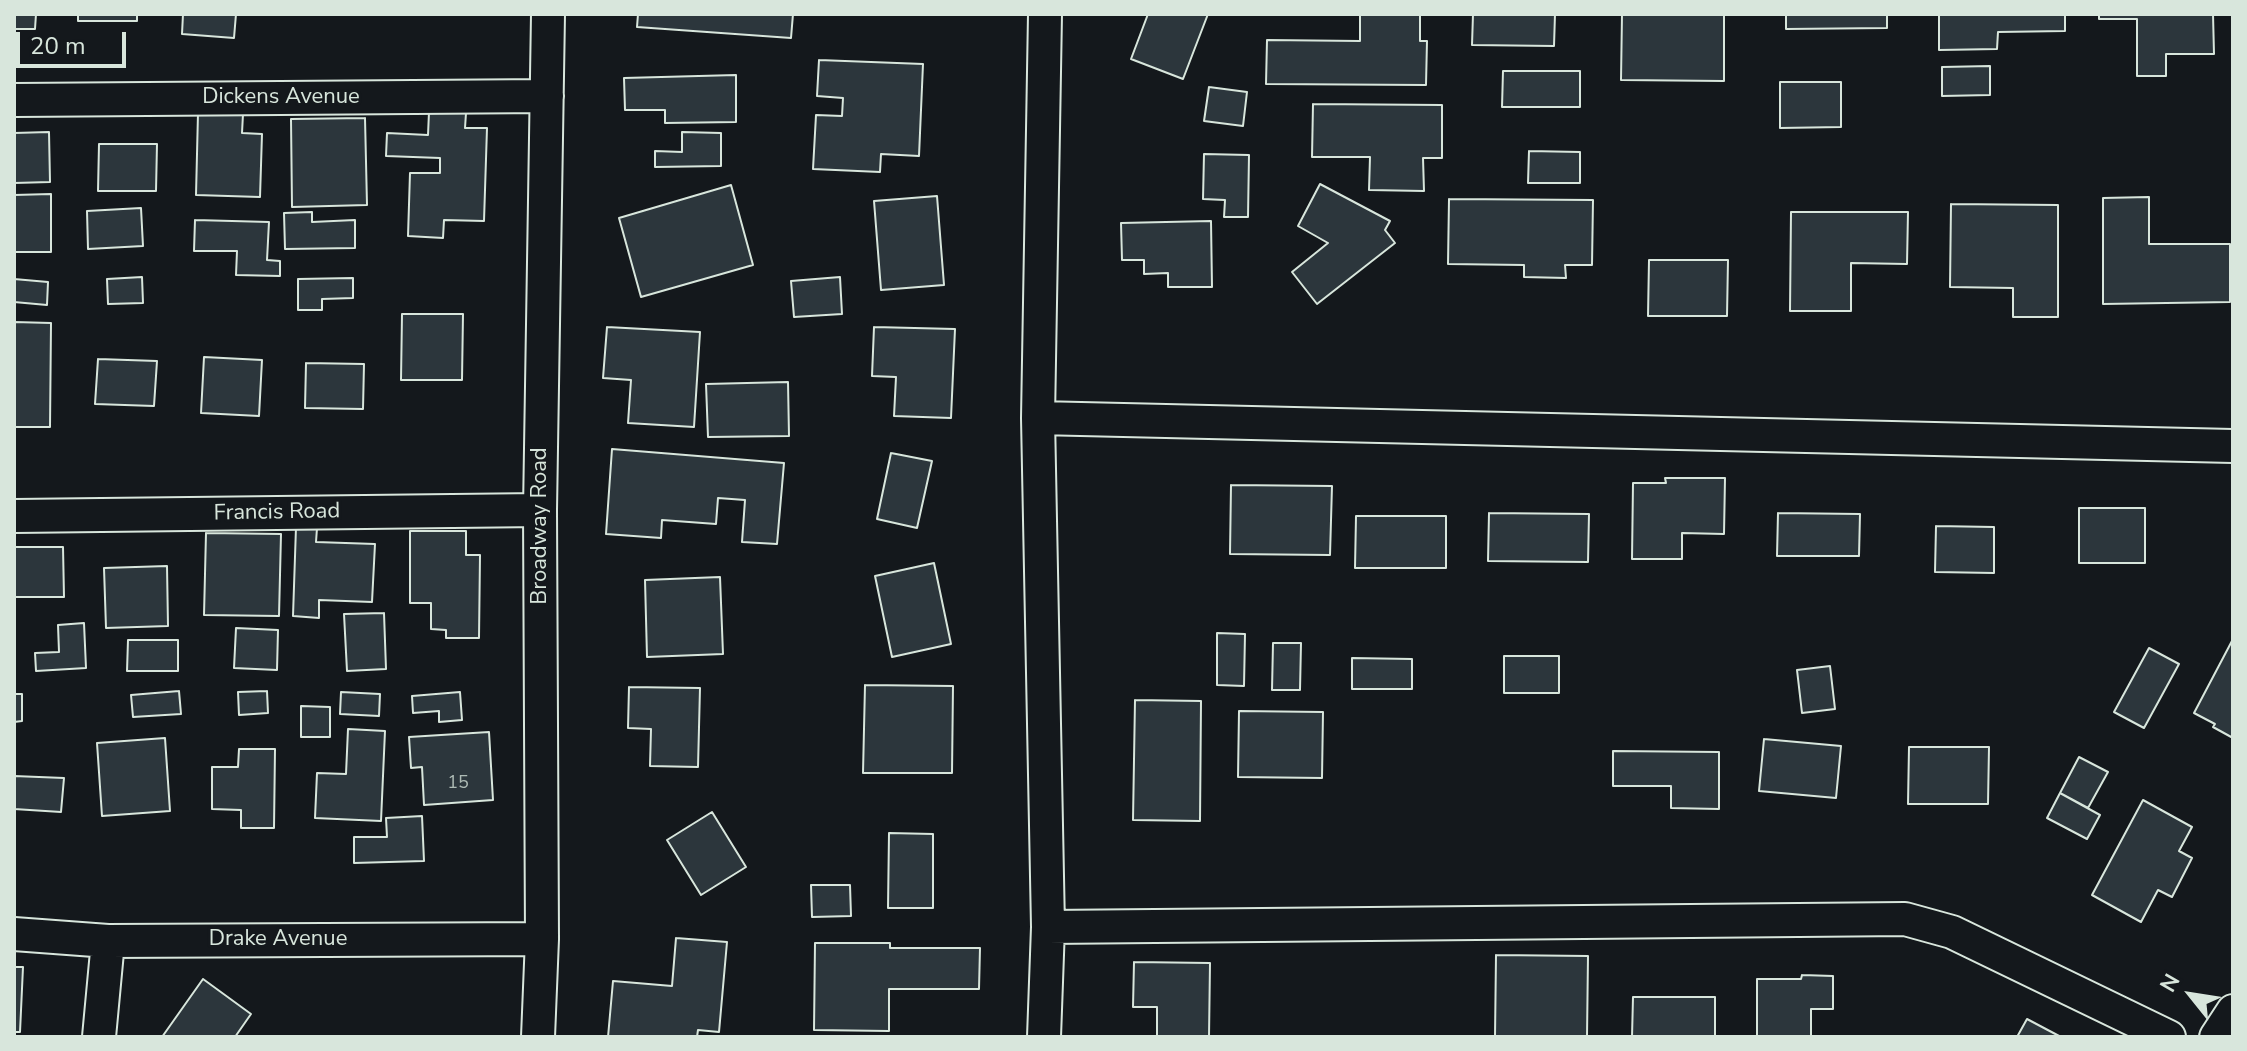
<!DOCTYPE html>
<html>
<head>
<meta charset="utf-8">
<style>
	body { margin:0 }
	#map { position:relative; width:2247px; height:1051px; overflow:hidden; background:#14181c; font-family:"Nunito Sans",sans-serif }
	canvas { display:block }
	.frame { position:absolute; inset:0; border:16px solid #d8e6dc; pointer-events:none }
	.north { position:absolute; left:2151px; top:955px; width:80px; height:80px; -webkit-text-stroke:6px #14181c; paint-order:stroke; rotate:300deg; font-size:22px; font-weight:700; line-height:32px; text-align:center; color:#d8e6dc }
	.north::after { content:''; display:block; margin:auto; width:28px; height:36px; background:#d8e6dc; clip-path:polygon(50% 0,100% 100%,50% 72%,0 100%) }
	.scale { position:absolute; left:16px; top:32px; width:110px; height:36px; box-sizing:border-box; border:4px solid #d8e6dc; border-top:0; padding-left:10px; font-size:24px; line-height:28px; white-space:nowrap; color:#d8e6dc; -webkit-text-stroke:6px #14181c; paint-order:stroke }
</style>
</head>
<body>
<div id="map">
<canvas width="2247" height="1051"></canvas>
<div class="frame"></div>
<div class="north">N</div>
<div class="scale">20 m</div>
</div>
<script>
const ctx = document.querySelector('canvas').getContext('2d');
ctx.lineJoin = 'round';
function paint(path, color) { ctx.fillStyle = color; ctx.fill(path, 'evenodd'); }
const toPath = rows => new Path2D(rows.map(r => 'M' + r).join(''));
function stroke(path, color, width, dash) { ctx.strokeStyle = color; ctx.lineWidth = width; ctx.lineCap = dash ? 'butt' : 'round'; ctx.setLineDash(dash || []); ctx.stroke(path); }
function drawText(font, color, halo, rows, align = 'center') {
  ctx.font = font + ' "Nunito Sans",sans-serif'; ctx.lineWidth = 6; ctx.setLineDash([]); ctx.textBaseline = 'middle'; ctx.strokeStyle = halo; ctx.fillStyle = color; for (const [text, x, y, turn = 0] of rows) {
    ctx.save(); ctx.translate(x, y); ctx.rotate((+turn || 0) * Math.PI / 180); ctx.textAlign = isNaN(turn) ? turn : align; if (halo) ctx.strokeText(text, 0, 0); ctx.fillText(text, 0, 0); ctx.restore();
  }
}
const building = toPath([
	[14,14,36,14,35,29,14,29,14,14],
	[78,14,137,14,137,21,78,21,78,14],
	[183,14,236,14,234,38,182,34,183,14],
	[638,14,793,14,791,38,637,27,638,14],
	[1148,14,1208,14,1183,79,1131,59,1148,14],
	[1360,14,1420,14,1420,41,1427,41,1426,85,1266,84,1267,40,1360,41,1360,14],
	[1473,14,1555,14,1554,46,1472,45,1473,14],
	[1622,14,1724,14,1724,81,1621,80,1622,14],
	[1786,14,1887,14,1887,28,1786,29,1786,14],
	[1939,14,2065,14,2065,31,1998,32,1997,49,1939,50,1939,14],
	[2099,14,2213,14,2214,54,2166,54,2166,76,2137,76,2137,19,2099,19,2099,14],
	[819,60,923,64,919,156,881,154,880,172,813,169,816,115,842,116,843,98,817,96,819,60],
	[1990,66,1990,95,1942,96,1942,67,1990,66],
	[1503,71,1580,71,1580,107,1502,107,1503,71],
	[736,75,736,122,665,123,665,110,625,110,624,78,736,75],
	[1780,82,1841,82,1841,127,1780,128,1780,82],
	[1209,87,1247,92,1243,126,1204,121,1209,87],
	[1313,104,1442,105,1442,158,1423,158,1424,191,1369,190,1370,157,1312,157,1313,104],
	[429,112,466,113,465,128,487,128,484,221,444,220,443,238,408,236,410,173,440,173,440,158,386,156,387,133,428,135,429,112],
	[198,113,243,114,242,133,262,134,260,197,196,195,198,113],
	[365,118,367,205,292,207,291,119,365,118],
	[49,132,50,182,14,183,14,133,49,132],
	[682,132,721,133,721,166,655,167,655,151,682,152,682,132],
	[99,144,157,144,156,191,98,191,99,144],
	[1529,151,1580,152,1580,183,1528,183,1529,151],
	[1204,154,1249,155,1248,217,1224,217,1225,200,1203,199,1204,154],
	[1320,184,1390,221,1385,230,1395,243,1317,304,1292,272,1328,243,1298,226,1320,184],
	[731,185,753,265,641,297,619,218,731,185],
	[51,194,51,252,14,252,14,195,51,194],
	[937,196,944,285,881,290,874,201,937,196],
	[2149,197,2149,244,2230,244,2230,302,2103,304,2103,198,2149,197],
	[1449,199,1593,200,1592,265,1565,265,1566,278,1524,277,1524,265,1448,264,1449,199],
	[1951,204,2058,205,2058,317,2013,317,2013,288,1950,287,1951,204],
	[141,208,143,246,88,249,87,211,141,208],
	[312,212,312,222,355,220,355,248,285,249,284,213,312,212],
	[1791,212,1908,212,1907,264,1851,263,1851,311,1790,311,1791,212],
	[195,220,269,222,267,260,280,261,280,276,236,275,237,251,194,251,195,220],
	[1211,221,1212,287,1168,287,1168,273,1144,274,1144,260,1122,260,1121,223,1211,221],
	[1649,260,1728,260,1727,316,1648,316,1649,260],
	[142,277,143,303,108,304,107,279,142,277],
	[840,277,842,314,794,317,791,281,840,277],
	[353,278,353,298,322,299,322,310,298,310,298,279,353,278],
	[14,279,48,282,47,305,14,302,14,279],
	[402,314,463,314,462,380,401,380,402,314],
	[14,322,51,323,50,427,14,427,14,322],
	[607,327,700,332,694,427,628,423,631,380,603,378,607,327],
	[874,327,955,329,951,418,894,416,896,377,872,376,874,327],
	[204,357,262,360,259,416,201,413,204,357],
	[98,359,157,361,154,406,95,404,98,359],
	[306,363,364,364,363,409,305,408,306,363],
	[788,382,789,436,708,437,706,384,788,382],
	[612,449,784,463,777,544,742,542,745,500,718,498,716,524,662,520,661,538,606,534,612,449],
	[891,453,932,461,917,528,877,519,891,453],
	[1665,478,1725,478,1724,534,1682,533,1682,559,1632,559,1633,483,1666,483,1665,478],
	[1231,485,1332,486,1330,555,1230,554,1231,485],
	[2079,508,2145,508,2145,563,2079,563,2079,508],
	[1489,513,1589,514,1588,562,1488,561,1489,513],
	[1778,513,1860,514,1859,556,1777,556,1778,513],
	[1356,516,1446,516,1446,568,1355,568,1356,516],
	[1936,526,1994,527,1994,573,1935,572,1936,526],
	[296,527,317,528,316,542,375,544,372,602,319,600,319,618,293,616,296,527],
	[410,531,466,531,466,555,480,555,479,638,446,638,446,630,431,629,431,603,410,603,410,531],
	[206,533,281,534,279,616,204,615,206,533],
	[14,547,63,547,64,597,14,597,14,547],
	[934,563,951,644,892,657,875,576,934,563],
	[167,566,168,626,106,628,104,568,167,566],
	[720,577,723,654,647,657,645,580,720,577],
	[384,613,386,669,347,671,344,614,384,613],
	[84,623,86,668,36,671,35,653,59,652,58,625,84,623],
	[236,628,278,630,277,670,234,668,236,628],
	[1217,633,1245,634,1244,686,1217,685,1217,633],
	[2233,639,2233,738,2213,727,2215,724,2194,713,2233,639],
	[128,640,178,640,178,671,127,671,128,640],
	[1273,643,1301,643,1300,690,1272,690,1273,643],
	[2149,648,2179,664,2144,728,2114,712,2149,648],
	[1504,656,1559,656,1559,693,1504,693,1504,656],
	[1352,658,1412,659,1412,689,1352,689,1352,658],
	[1830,666,1835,709,1802,713,1797,670,1830,666],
	[865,685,953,686,952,773,863,773,865,685],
	[629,687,700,688,698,767,650,766,651,729,628,728,629,687],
	[179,691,181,714,133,717,131,695,179,691],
	[267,691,268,713,239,715,238,692,267,691],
	[341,692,380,694,379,716,340,714,341,692],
	[460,692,462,720,439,722,439,711,413,713,412,696,460,692],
	[14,694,22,694,22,721,14,722,14,694],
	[1135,700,1201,701,1200,821,1133,820,1135,700],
	[301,706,330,707,330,737,301,737,301,706],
	[1239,711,1323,712,1322,778,1238,777,1239,711],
	[348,729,385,731,381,821,315,818,317,773,346,774,348,729],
	[489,732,493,800,424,805,422,767,411,768,409,737,489,732],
	[165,738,170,811,102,816,97,743,165,738],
	[1764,739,1841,746,1836,798,1759,791,1764,739],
	[1909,747,1989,747,1988,804,1908,804,1909,747],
	[239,749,275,749,274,828,241,828,241,810,212,809,212,767,238,767,239,749],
	[1613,751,1719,752,1719,809,1671,808,1671,786,1613,786,1613,751],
	[2079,757,2108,772,2088,808,2060,793,2079,757],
	[14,776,64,778,61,812,14,809,14,776],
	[2060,793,2100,815,2087,839,2047,818,2060,793],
	[2143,800,2192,827,2179,851,2192,858,2172,897,2158,890,2141,922,2092,895,2143,800],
	[712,812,746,867,701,895,667,840,712,812],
	[422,816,424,861,354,863,354,837,387,837,386,818,422,816],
	[889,833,933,834,933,908,888,908,889,833],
	[811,885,850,885,851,916,812,917,811,885],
	[676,938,727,942,719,1032,698,1030,697,1037,608,1037,613,981,672,986,676,938],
	[815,943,890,943,890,948,980,948,979,989,889,989,889,1031,814,1030,815,943],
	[1496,955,1588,956,1587,1037,1495,1037,1496,955],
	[1134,962,1210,963,1209,1037,1157,1037,1157,1007,1133,1007,1134,962],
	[14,967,23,967,20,1032,14,1032,14,967],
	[1802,975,1833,976,1833,1009,1811,1009,1811,1037,1757,1037,1757,979,1801,979,1802,975],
	[203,979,251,1014,235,1037,162,1037,203,979],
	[1633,997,1715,997,1715,1037,1632,1037,1633,997],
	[2027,1019,2061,1037,2017,1037,2027,1019]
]);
paint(building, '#2c363c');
stroke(building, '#d8e6dc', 2);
const street = toPath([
	[14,100,547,96],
	[1038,418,2233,446],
	[14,516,540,510],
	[1048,927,1905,919,1952,932,2169,1037],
	[14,934,108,941,542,939],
	[99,1037,108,941],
	[538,1037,542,939,540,510,548,14],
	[1044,1037,1048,927,1038,418,1045,14],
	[2216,1037,2233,1011]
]);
stroke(street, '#d8e6dc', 36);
stroke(street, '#14181c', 32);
drawText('18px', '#adbab4', null, [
	["15",458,784]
]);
drawText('22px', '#d8e6dc', '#14181c', [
	["Dickens Avenue",281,98],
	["Francis Road",277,513,-1],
	["Broadway Road",541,526,-90],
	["Drake Avenue",278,940]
]);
</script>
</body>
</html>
